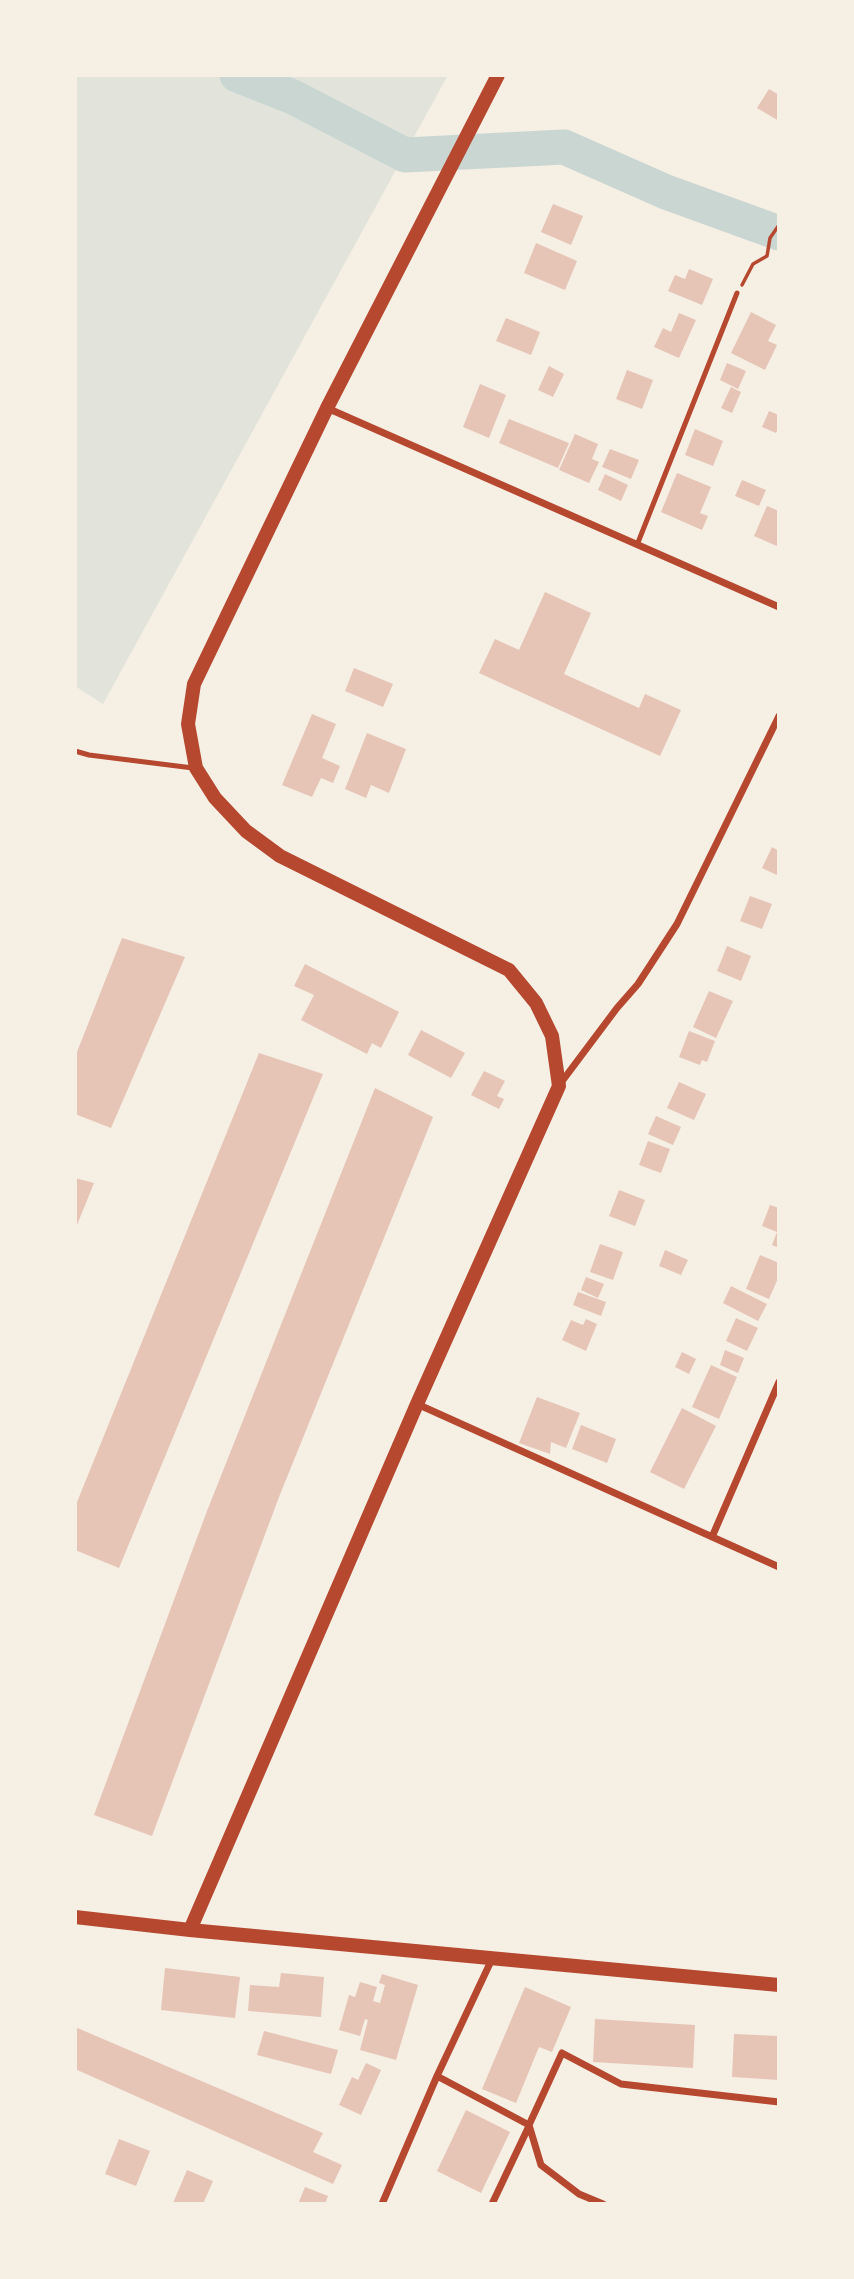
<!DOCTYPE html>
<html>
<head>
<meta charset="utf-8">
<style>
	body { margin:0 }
	#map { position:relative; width:854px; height:2279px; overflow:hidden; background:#f6efe4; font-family:"DejaVu Sans",sans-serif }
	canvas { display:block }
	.frame { position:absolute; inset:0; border:77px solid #f6efe4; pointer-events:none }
</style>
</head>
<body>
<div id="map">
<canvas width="854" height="2279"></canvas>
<div class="frame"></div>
</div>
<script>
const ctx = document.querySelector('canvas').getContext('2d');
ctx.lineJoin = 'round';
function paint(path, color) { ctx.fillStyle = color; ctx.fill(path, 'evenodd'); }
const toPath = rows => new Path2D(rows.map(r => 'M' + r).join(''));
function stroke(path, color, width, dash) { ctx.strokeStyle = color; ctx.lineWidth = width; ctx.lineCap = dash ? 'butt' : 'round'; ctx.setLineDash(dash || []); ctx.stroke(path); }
paint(toPath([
	[75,75,448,75,103,704,75,686]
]), '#e2e4dc');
stroke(toPath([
	[237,75,293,97,405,155,564,147,666,192,779,233]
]), '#c9d6d2', 35);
paint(toPath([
	[769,89,779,95,779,121,757,108],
	[553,204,583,216,571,245,541,232],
	[536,243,577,261,565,290,524,273],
	[689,269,713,279,702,305,668,291,675,275,685,279],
	[751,312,776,325,768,341,777,345,765,370,731,353],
	[679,313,696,320,679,358,654,347,663,328,671,332],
	[506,318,540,332,531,355,496,341],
	[727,363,746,371,738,389,720,380],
	[549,366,564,374,553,397,538,390],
	[627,370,653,380,642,409,616,399],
	[480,384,506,395,489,438,463,427],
	[731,387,741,392,732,413,721,408],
	[769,411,779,415,779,426,776,433,762,427],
	[509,419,569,443,558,468,499,443],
	[695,429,723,441,713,466,685,455],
	[575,434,598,444,592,459,599,462,589,483,559,470],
	[610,449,639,460,631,479,602,467],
	[677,473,711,487,700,513,708,516,702,530,661,512],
	[605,474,628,485,621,501,598,490],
	[742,480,766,490,759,506,735,496],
	[767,506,779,511,779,547,754,536],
	[545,592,591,613,564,674,639,708,645,694,681,710,660,756,479,673,495,639,519,650],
	[354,668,393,684,383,707,345,691],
	[312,714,336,724,322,758,340,766,333,783,321,778,312,797,282,785],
	[367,733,406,749,389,793,371,785,366,798,345,789],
	[772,847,779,851,779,876,762,868],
	[750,896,772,904,762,929,740,921],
	[122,938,185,957,111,1128,75,1114,75,1057],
	[727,946,751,956,741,981,717,971],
	[305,964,399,1012,381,1048,372,1043,367,1054,301,1020,314,995,294,986],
	[709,991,733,1001,716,1038,693,1027],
	[421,1030,465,1053,451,1078,408,1055],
	[689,1031,715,1041,707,1062,702,1060,700,1065,679,1057],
	[259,1053,323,1074,119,1568,75,1550,75,1507],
	[484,1071,505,1081,497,1096,504,1099,499,1109,471,1095],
	[679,1082,706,1094,694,1120,667,1108],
	[375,1088,433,1117,279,1497,152,1836,94,1815,207,1511],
	[656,1116,681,1127,673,1145,648,1134],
	[648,1141,670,1149,661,1173,639,1165],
	[75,1178,94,1183,75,1230],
	[619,1190,645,1200,635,1226,609,1216],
	[770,1205,779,1208,779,1248,772,1245,777,1232,762,1226],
	[600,1244,623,1252,613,1280,590,1272],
	[665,1250,688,1260,681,1275,659,1266],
	[760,1255,779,1263,779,1276,769,1299,746,1289],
	[586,1277,604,1284,598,1298,581,1290],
	[731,1286,767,1304,758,1321,723,1303],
	[578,1292,606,1302,601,1316,573,1305],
	[736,1318,758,1328,747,1351,726,1341],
	[586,1319,597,1324,586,1351,562,1340,571,1320,583,1325],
	[725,1350,744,1358,738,1373,720,1365],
	[682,1352,696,1359,689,1374,675,1367],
	[711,1365,737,1377,719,1419,692,1407],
	[537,1397,580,1413,566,1448,551,1442,550,1454,519,1443],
	[682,1408,716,1426,684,1489,650,1472],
	[581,1425,616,1439,607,1463,572,1449],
	[165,1968,240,1977,235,2018,161,2010],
	[281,1973,324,1977,321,2017,248,2011,250,1985,279,1987],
	[382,1974,418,1985,396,2060,360,2050,368,2020,365,2019,360,2036,339,2030,349,1995,355,1997,360,1982,377,1987,373,2001,380,2003,385,1985,379,1983],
	[525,1987,571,2007,552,2052,539,2047,516,2103,482,2089],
	[595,2019,695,2025,693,2068,593,2062],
	[75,2027,323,2133,313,2152,342,2165,333,2184,75,2069],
	[264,2031,338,2050,331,2074,257,2055],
	[734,2034,779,2036,779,2080,732,2077],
	[366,2063,381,2070,361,2115,339,2105,352,2077,358,2080],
	[466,2110,510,2132,481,2193,437,2171],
	[119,2139,150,2151,136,2186,105,2174],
	[187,2170,213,2181,203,2204,173,2203],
	[305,2187,328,2196,325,2204,298,2204]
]), '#e6c5b7');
stroke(toPath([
	[742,285,753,264,767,256,770,238,779,225]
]), '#b5482f', 3.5);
stroke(toPath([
	[637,545,737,293],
	[75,751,89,755,193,768]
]), '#b5482f', 5);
stroke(toPath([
	[327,408,779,607],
	[560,1084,617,1008,638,984,677,924,779,716],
	[417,1404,779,1567],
	[712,1537,779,1382],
	[437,2076,529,2125,562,2053,621,2084,779,2102],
	[529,2125,541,2165,579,2194,603,2204],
	[382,2204,437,2076,492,1959],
	[492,2204,529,2126]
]), '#b5482f', 7);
stroke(toPath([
	[75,1917,190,1930,779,1985],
	[190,1930,417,1404,559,1086,552,1036,536,1003,509,970,280,856,246,831,215,798,196,768,188,724,194,684,327,408,498,75]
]), '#b5482f', 14);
</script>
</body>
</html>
